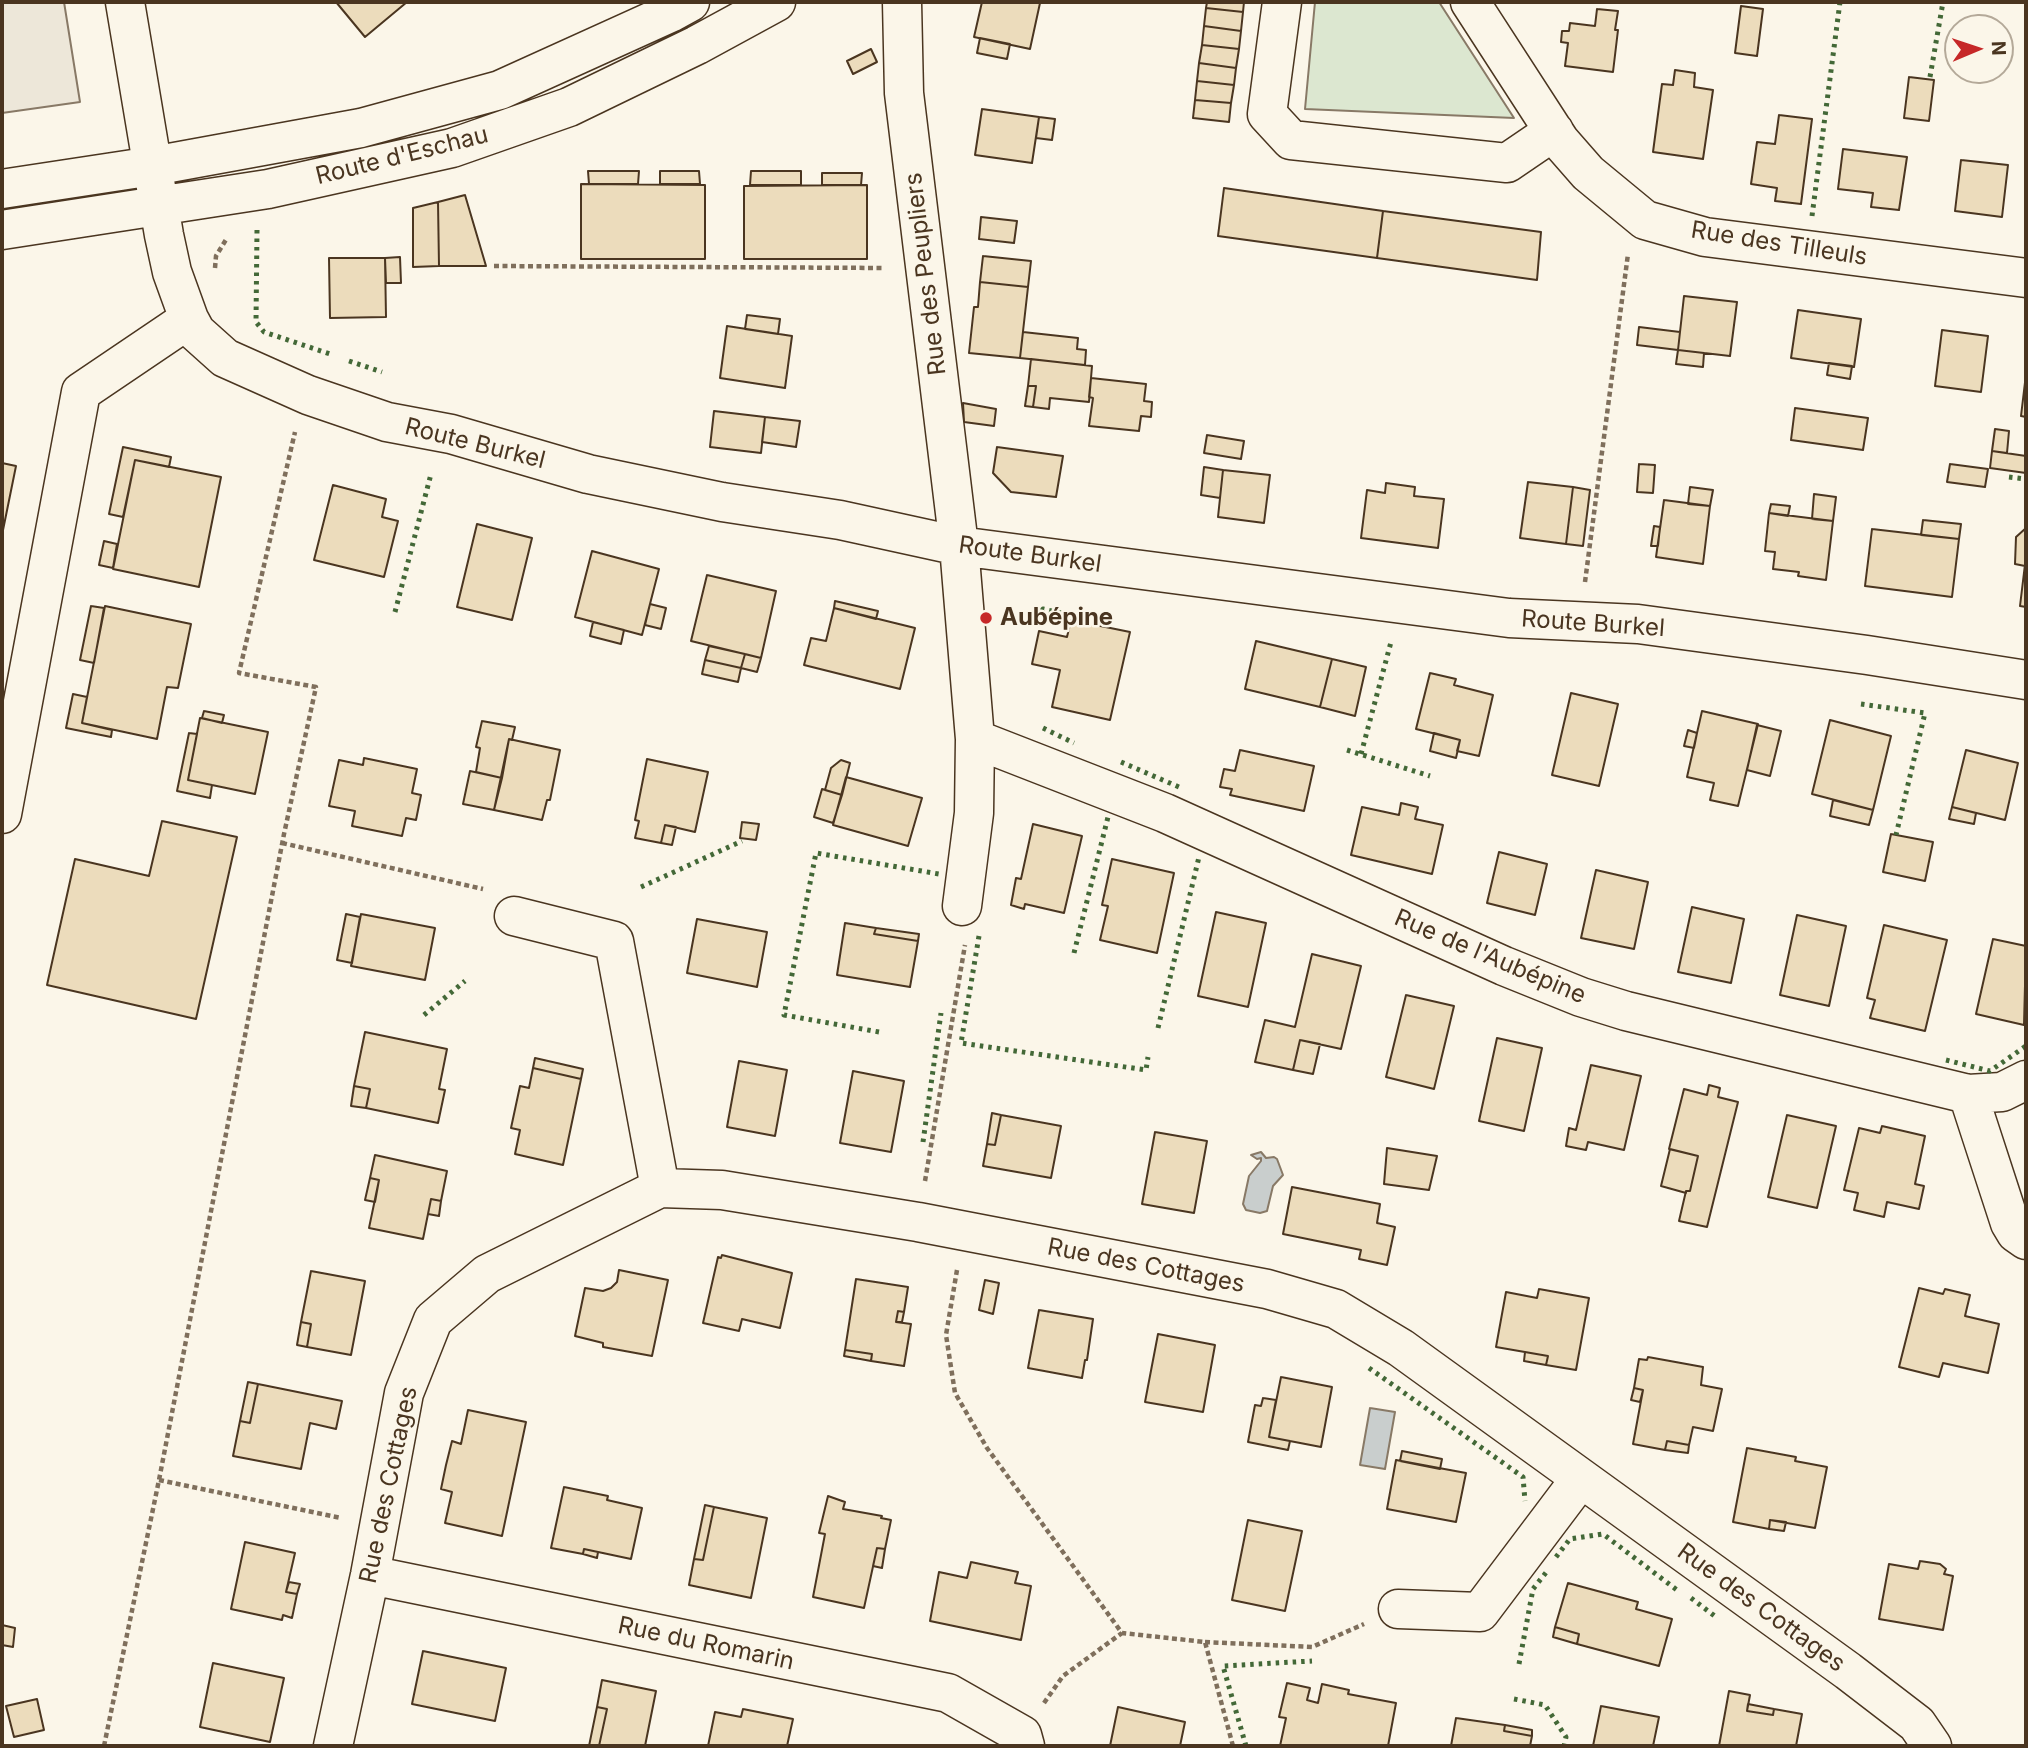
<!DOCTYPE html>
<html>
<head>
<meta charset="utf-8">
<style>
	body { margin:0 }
	#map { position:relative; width:2028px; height:1748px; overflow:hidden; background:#fbf6e9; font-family:Inter,sans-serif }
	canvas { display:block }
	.frame { position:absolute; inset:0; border:4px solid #4a3520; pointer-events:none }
	.north { position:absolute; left:1944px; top:14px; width:70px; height:70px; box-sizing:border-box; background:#fbf6e9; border:2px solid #b4a999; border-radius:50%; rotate:88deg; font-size:19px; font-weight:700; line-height:28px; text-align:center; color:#4a3520 }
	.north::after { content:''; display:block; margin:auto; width:24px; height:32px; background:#c62828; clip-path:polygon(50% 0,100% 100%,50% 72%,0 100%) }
</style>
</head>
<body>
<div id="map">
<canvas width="2028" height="1748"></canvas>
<div class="frame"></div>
<div class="north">N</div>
</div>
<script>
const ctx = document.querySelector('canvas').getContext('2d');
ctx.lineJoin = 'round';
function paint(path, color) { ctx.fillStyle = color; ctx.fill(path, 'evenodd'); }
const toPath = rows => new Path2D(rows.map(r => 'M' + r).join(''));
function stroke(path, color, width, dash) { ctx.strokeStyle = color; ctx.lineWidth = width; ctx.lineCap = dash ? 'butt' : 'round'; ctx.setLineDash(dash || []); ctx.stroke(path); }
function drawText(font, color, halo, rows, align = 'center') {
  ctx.font = font + ' Inter,sans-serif'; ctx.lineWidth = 5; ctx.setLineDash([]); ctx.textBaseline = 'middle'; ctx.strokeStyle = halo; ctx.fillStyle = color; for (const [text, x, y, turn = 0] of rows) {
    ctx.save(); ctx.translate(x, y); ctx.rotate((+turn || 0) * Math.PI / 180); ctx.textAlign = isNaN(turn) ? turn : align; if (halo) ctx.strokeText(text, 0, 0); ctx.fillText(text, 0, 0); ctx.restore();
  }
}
const green = toPath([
	[1315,2,1439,2,1514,118,1305,109,1315,2]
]);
paint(green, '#dce7d0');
stroke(green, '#887966', 2);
const parking = toPath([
	[2,2,64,2,80,102,2,113,2,2]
]);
paint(parking, '#ede7d9');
stroke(parking, '#887966', 2);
const water = toPath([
	[1261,1152,1266,1158,1274,1157,1277,1159,1283,1175,1273,1186,1267,1211,1260,1213,1246,1210,1243,1204,1249,1176,1261,1161,1261,1158,1257,1159,1251,1155,1261,1152],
	[1370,1408,1395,1412,1385,1469,1360,1465,1370,1408]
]);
paint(water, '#c9cecd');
stroke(water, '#887966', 2);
const building = toPath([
	[336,2,407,2,365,37,336,2],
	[982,2,1040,3,1030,49,974,37,982,2],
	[1207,2,1244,2,1243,12,1206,8,1207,2],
	[1741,6,1763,9,1757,56,1735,53,1741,6],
	[1206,8,1243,12,1241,31,1204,26,1206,8],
	[1597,9,1618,11,1615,30,1618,30,1613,72,1565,66,1568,43,1561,42,1562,31,1569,31,1570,23,1595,26,1597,9],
	[1204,26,1241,31,1239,49,1202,45,1204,26],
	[980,38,1010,44,1007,59,977,53,980,38],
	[1202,45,1239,49,1236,68,1199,63,1202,45],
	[871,49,877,62,853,74,847,61,871,49],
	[1199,63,1236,68,1234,85,1197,81,1199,63],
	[1675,70,1695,73,1694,87,1713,90,1703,159,1653,152,1662,84,1673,85,1675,70],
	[1909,77,1934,80,1929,121,1904,118,1909,77],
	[1197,81,1234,85,1231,103,1195,100,1197,81],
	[1195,100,1231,103,1229,122,1193,118,1195,100],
	[982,109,1039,117,1032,163,975,155,982,109],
	[1779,115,1812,119,1801,204,1775,201,1777,188,1751,184,1757,142,1775,144,1779,115],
	[1039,117,1055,119,1052,140,1036,138,1039,117],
	[1843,149,1907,157,1899,210,1871,207,1873,193,1838,189,1843,149],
	[1961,160,2008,165,2002,217,1955,211,1961,160],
	[588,171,639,171,638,184,589,184,588,171],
	[660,171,699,171,700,184,660,184,660,171],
	[751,171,801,171,801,185,750,185,751,171],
	[822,173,862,173,861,185,822,185,822,173],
	[581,184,705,185,705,259,581,259,581,184],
	[867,185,867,259,744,259,744,186,867,185],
	[1224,188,1383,211,1377,258,1218,236,1224,188],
	[465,195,486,266,439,266,438,202,465,195],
	[438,202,439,266,413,267,413,208,438,202],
	[1383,211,1541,232,1537,280,1377,258,1383,211],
	[981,217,1017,221,1014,243,979,239,981,217],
	[983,256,1031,261,1028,287,980,282,983,256],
	[400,257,401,283,386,283,385,258,400,257],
	[329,258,385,258,386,317,330,318,329,258],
	[980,282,1028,287,1020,358,969,353,974,307,978,307,980,282],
	[1684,296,1737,302,1730,356,1678,350,1684,296],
	[1798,310,1861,319,1854,367,1791,358,1798,310],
	[747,315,780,319,778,334,745,329,747,315],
	[727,326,792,336,785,388,720,378,727,326],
	[1639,327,1680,332,1678,350,1637,345,1639,327],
	[1942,330,1988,336,1981,392,1935,386,1942,330],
	[1023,332,1078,338,1077,349,1086,350,1085,365,1020,358,1023,332],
	[1678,350,1704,353,1703,367,1676,364,1678,350],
	[1031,359,1092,366,1089,402,1050,398,1049,409,1033,407,1036,386,1028,386,1031,359],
	[1829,363,1852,366,1850,379,1827,375,1829,363],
	[2026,374,2026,417,2021,416,2026,374],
	[1091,378,1146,384,1144,401,1152,402,1151,417,1141,416,1139,431,1089,426,1093,398,1089,397,1091,378],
	[1028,386,1036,386,1033,407,1025,406,1028,386],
	[963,403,996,409,994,426,964,422,963,403],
	[1795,408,1868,418,1863,450,1791,440,1795,408],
	[714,411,765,417,761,453,710,447,714,411],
	[765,417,800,421,796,447,762,442,765,417],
	[1995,429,2009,431,2007,453,1992,451,1995,429],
	[1207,435,1244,441,1241,459,1204,453,1207,435],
	[123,447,171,457,169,467,135,460,123,517,109,514,123,447],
	[997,447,1063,456,1056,497,1011,492,993,473,997,447],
	[1992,451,2026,456,2026,473,1990,468,1992,451],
	[135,460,221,477,199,587,113,569,135,460],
	[2,463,16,466,2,535,2,463],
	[1639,464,1655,465,1653,493,1637,492,1639,464],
	[1950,464,1988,469,1985,487,1947,482,1950,464],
	[1204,467,1223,470,1220,498,1201,495,1204,467],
	[1223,470,1270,475,1264,523,1218,517,1223,470],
	[1528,482,1573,487,1566,544,1520,538,1528,482],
	[1386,483,1415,487,1414,496,1444,499,1438,548,1361,538,1367,490,1385,493,1386,483],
	[333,485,386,499,382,517,398,521,384,577,314,560,333,485],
	[1573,487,1590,490,1583,546,1566,544,1573,487],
	[1690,487,1713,490,1710,506,1688,504,1690,487],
	[1814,494,1836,497,1833,521,1812,519,1814,494],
	[1664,500,1710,506,1703,564,1656,557,1664,500],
	[1771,504,1790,506,1788,516,1769,513,1771,504],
	[1769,513,1833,521,1826,580,1798,576,1799,572,1773,569,1775,552,1765,551,1769,513],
	[1923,520,1961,524,1959,539,1921,535,1923,520],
	[477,524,532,538,512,620,457,607,477,524],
	[1654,526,1660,527,1658,546,1651,546,1654,526],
	[2026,528,2026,556,2025,566,2015,564,2016,537,2026,528],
	[1872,529,1959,539,1952,597,1865,586,1872,529],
	[104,541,117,544,113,568,99,565,104,541],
	[592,551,659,569,642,635,575,617,592,551],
	[2026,556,2026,607,2020,606,2026,556],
	[707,575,776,591,761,658,691,641,707,575],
	[835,601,878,611,876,619,834,608,835,601],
	[650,604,666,608,661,629,645,625,650,604],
	[91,606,104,608,94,663,80,660,91,606],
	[105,606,191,624,178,688,167,687,157,739,82,723,105,606],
	[834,608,915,628,900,689,804,665,811,638,826,641,834,608],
	[1071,620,1130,632,1110,720,1052,707,1060,670,1032,664,1039,631,1067,637,1071,620],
	[593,622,624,630,621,644,590,636,593,622],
	[1256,641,1332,659,1320,707,1245,689,1256,641],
	[709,646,745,654,741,668,705,660,709,646],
	[745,654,761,658,757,672,741,668,745,654],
	[1332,659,1366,667,1355,716,1320,707,1332,659],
	[705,660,741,668,738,682,702,674,705,660],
	[1430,673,1456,679,1454,685,1493,695,1479,756,1457,751,1460,740,1416,729,1430,673],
	[1571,693,1618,704,1599,786,1552,775,1571,693],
	[73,694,87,697,82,723,112,730,111,737,66,728,73,694],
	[204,711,224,715,222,723,202,718,204,711],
	[1702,711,1758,724,1738,806,1710,800,1714,783,1687,777,1702,711],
	[200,718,268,732,255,794,188,780,200,718],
	[1830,720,1891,736,1873,810,1812,794,1830,720],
	[482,721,515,727,512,740,509,739,502,778,476,772,480,748,476,747,482,721],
	[1757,725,1781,731,1770,776,1747,770,1757,725],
	[1688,730,1697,733,1694,748,1684,746,1688,730],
	[189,733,197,734,188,780,212,785,210,798,177,791,189,733],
	[1434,733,1460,740,1456,758,1430,751,1434,733],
	[509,739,560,750,550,800,547,800,542,820,494,810,509,739],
	[1240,750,1314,766,1304,811,1230,795,1232,789,1220,787,1224,769,1235,771,1240,750],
	[1966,750,2018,763,2005,820,1952,807,1966,750],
	[364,758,417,769,412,793,421,795,416,820,406,818,402,836,352,826,355,811,329,806,339,760,363,765,364,758],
	[647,759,708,772,695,832,665,825,661,843,635,838,639,821,635,820,647,759],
	[841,760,850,763,842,795,825,790,831,768,841,760],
	[470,771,502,778,494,810,463,804,470,771],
	[846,777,922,798,908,846,833,825,846,777],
	[822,789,842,795,833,823,814,817,822,789],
	[1833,800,1873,810,1869,825,1830,816,1833,800],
	[1401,803,1418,807,1415,819,1443,825,1432,874,1351,855,1362,807,1399,815,1401,803],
	[1952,807,1976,813,1974,824,1949,819,1952,807],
	[162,821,237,837,196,1019,47,985,75,859,149,876,162,821],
	[742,822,759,824,756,840,740,838,742,822],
	[1033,824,1082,836,1064,913,1025,904,1024,909,1011,905,1016,878,1021,879,1033,824],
	[665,825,676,827,672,845,661,843,665,825],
	[1891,834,1933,842,1925,881,1883,872,1891,834],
	[1499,852,1547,864,1535,915,1487,903,1499,852],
	[1112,859,1174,873,1157,953,1100,940,1108,906,1102,905,1112,859],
	[1596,870,1648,882,1634,949,1581,938,1596,870],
	[1692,907,1744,919,1731,983,1678,972,1692,907],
	[1216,912,1266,923,1248,1007,1198,996,1216,912],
	[346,914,360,917,352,963,337,960,346,914],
	[361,914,435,928,425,980,351,966,361,914],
	[1797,915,1846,926,1829,1006,1780,995,1797,915],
	[697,919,767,932,757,987,687,973,697,919],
	[845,923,876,928,874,934,918,941,910,987,837,975,845,923],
	[1884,925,1947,940,1925,1031,1870,1018,1875,1000,1867,998,1884,925],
	[876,928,919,934,918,941,874,934,876,928],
	[1993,939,2026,946,2024,1025,1976,1014,1993,939],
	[1312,954,1361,966,1341,1049,1300,1040,1293,1070,1255,1062,1265,1020,1295,1027,1312,954],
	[1406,995,1454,1006,1434,1089,1386,1077,1406,995],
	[365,1032,447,1049,439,1089,445,1090,438,1123,366,1108,370,1089,354,1086,365,1032],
	[1497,1038,1542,1048,1524,1131,1479,1121,1497,1038],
	[1300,1040,1320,1044,1313,1074,1293,1070,1300,1040],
	[535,1058,583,1069,581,1079,533,1068,535,1058],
	[739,1061,787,1070,775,1136,727,1127,739,1061],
	[1591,1065,1641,1076,1624,1150,1588,1142,1586,1150,1566,1146,1569,1128,1576,1130,1591,1065],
	[533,1068,581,1079,563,1165,515,1154,520,1130,511,1128,520,1086,529,1088,533,1068],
	[853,1071,904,1081,891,1152,840,1143,853,1071],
	[1709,1085,1720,1088,1718,1097,1738,1102,1707,1227,1679,1221,1686,1191,1690,1191,1698,1156,1669,1149,1684,1089,1707,1095,1709,1085],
	[354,1086,370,1089,366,1108,351,1106,354,1086],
	[992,1113,1001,1115,995,1145,987,1144,992,1113],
	[1001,1115,1061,1126,1051,1178,983,1166,987,1144,995,1145,1001,1115],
	[1787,1115,1836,1126,1817,1208,1768,1197,1787,1115],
	[1882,1126,1925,1136,1915,1184,1924,1186,1919,1209,1887,1202,1884,1217,1854,1210,1858,1193,1844,1190,1859,1128,1880,1133,1882,1126],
	[1155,1132,1207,1141,1194,1213,1142,1204,1155,1132],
	[1387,1148,1437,1156,1429,1190,1384,1184,1387,1148],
	[1670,1149,1698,1156,1690,1191,1686,1191,1686,1193,1661,1186,1670,1149],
	[375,1155,447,1171,441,1201,431,1199,423,1239,369,1228,379,1180,370,1178,375,1155],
	[370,1178,379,1180,375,1202,365,1200,370,1178],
	[1292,1187,1380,1204,1377,1223,1395,1227,1387,1265,1359,1259,1361,1250,1283,1234,1292,1187],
	[431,1199,441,1201,439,1216,428,1214,431,1199],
	[722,1255,792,1273,780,1328,742,1319,739,1331,703,1323,718,1257,721,1258,722,1255],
	[619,1270,668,1280,652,1356,603,1347,603,1343,575,1336,585,1288,603,1291,611,1288,617,1282,619,1270],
	[311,1271,365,1281,351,1355,307,1347,311,1324,301,1322,311,1271],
	[856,1279,908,1287,904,1312,898,1311,896,1322,911,1324,904,1366,871,1361,872,1354,845,1350,856,1279],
	[985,1280,999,1283,993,1314,979,1310,985,1280],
	[1919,1288,1943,1294,1945,1289,1970,1295,1965,1316,1999,1324,1988,1373,1943,1363,1939,1377,1899,1367,1919,1288],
	[1539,1289,1589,1298,1576,1370,1546,1365,1548,1356,1496,1347,1506,1292,1537,1298,1539,1289],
	[1039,1310,1093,1319,1087,1360,1085,1360,1082,1378,1028,1368,1039,1310],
	[898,1311,904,1312,902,1322,896,1322,898,1311],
	[301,1322,311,1324,307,1347,297,1345,301,1322],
	[1158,1334,1215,1345,1203,1412,1145,1402,1158,1334],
	[845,1350,872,1354,871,1361,844,1356,845,1350],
	[1525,1352,1548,1356,1546,1365,1524,1361,1525,1352],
	[1648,1357,1703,1367,1701,1385,1722,1389,1713,1431,1693,1427,1689,1445,1667,1441,1665,1450,1633,1444,1643,1390,1634,1388,1639,1359,1647,1360,1648,1357],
	[1281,1377,1332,1387,1321,1447,1269,1437,1281,1377],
	[248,1382,258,1384,250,1423,240,1421,248,1382],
	[258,1384,342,1401,336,1429,310,1423,301,1469,233,1456,240,1421,250,1423,258,1384],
	[1634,1388,1643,1390,1640,1402,1631,1400,1634,1388],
	[1263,1398,1276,1400,1269,1437,1290,1441,1288,1450,1248,1442,1255,1405,1261,1406,1263,1398],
	[468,1410,526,1422,502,1536,445,1523,452,1492,441,1489,446,1465,452,1441,461,1444,468,1410],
	[1667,1441,1689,1445,1688,1453,1665,1450,1667,1441],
	[1747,1448,1796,1457,1795,1461,1827,1467,1815,1528,1770,1520,1769,1529,1733,1522,1747,1448],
	[1402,1451,1442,1459,1440,1469,1400,1461,1402,1451],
	[1396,1460,1466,1473,1456,1522,1387,1509,1396,1460],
	[564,1487,608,1496,607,1500,642,1508,631,1559,584,1549,583,1554,551,1548,564,1487],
	[828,1496,845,1502,843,1509,882,1516,881,1518,891,1520,885,1549,877,1548,864,1608,813,1597,825,1534,819,1533,828,1496],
	[705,1505,714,1507,703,1560,694,1559,705,1505],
	[714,1507,767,1518,751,1598,689,1585,694,1559,703,1560,714,1507],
	[1248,1520,1302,1531,1285,1611,1232,1600,1248,1520],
	[1770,1520,1786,1522,1784,1531,1769,1529,1770,1520],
	[245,1542,295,1553,286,1592,297,1594,292,1618,283,1615,282,1620,231,1609,245,1542],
	[877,1548,885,1549,882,1568,873,1566,877,1548],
	[584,1549,598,1552,597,1558,583,1554,584,1549],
	[1920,1561,1940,1564,1946,1569,1944,1574,1953,1576,1943,1630,1879,1619,1889,1564,1918,1569,1920,1561],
	[971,1562,1018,1572,1015,1583,1031,1586,1021,1640,930,1621,939,1572,967,1578,971,1562],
	[289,1582,300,1584,297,1594,286,1592,289,1582],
	[1568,1583,1638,1602,1636,1609,1672,1619,1659,1666,1577,1644,1579,1634,1555,1627,1568,1583],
	[2,1625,15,1628,13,1647,2,1645,2,1625],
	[1555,1627,1579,1634,1577,1644,1553,1637,1555,1627],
	[423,1651,506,1668,495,1721,412,1704,423,1651],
	[213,1663,284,1678,270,1742,200,1727,213,1663],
	[602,1680,656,1691,645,1746,599,1746,607,1709,597,1707,602,1680],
	[1287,1683,1310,1688,1307,1700,1318,1703,1322,1684,1349,1690,1348,1694,1396,1703,1388,1746,1280,1746,1286,1718,1279,1717,1287,1683],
	[1729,1691,1750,1695,1747,1711,1773,1715,1774,1709,1802,1714,1796,1746,1719,1746,1729,1691],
	[37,1699,44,1730,14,1737,6,1706,37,1699],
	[1748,1704,1774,1709,1773,1715,1747,1711,1748,1704],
	[1601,1706,1659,1717,1653,1746,1593,1746,1601,1706],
	[597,1707,607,1709,599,1746,589,1746,597,1707],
	[1118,1707,1185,1722,1180,1746,1110,1746,1118,1707],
	[743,1709,793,1719,787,1746,708,1746,715,1712,741,1717,743,1709],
	[1456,1718,1505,1725,1504,1731,1532,1736,1530,1746,1451,1746,1456,1718],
	[1505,1725,1532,1730,1532,1736,1504,1731,1505,1725]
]);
paint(building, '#ecdcbc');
stroke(building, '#4a3520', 2);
const minor = toPath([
	[125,2,164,235,172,272,189,319,196,332,225,358,308,395,387,422,451,434,588,474,722,502,840,520,959,546,1509,618,1638,624,1867,655,2026,680],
	[902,2,904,93,959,546,975,739,1165,813,1504,966,1581,997,1626,1011,1968,1094,2002,1092,2026,1080],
	[1282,2,1267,114,1291,140,1507,163,1554,131],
	[1470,2,1560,141,1588,173,1645,220,1705,237,2026,278],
	[2,189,153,166,361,128,500,90,670,13,690,2],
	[2,230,268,189,452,148,569,107,697,45,776,2],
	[2,814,81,392,189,319],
	[962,906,974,813,975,739],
	[514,916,614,941,660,1188],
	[1968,1094,2010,1223,2016,1233,2026,1240],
	[370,1575,948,1693,1022,1735,1025,1746],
	[1398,1609,1480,1612,1581,1478],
	[333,1746,370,1575,404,1393,433,1320,487,1274,660,1188,722,1190,918,1222,1267,1289,1336,1309,1401,1348,1848,1671,1917,1724,1932,1746]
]);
stroke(minor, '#4a3520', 41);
stroke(toPath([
	[494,266,885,268],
	[215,268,216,256,227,238],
	[1585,582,1628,254],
	[282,843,483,889],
	[925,1181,965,945],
	[957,1270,946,1335,955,1393,987,1448,1122,1633,1205,1642,1233,1746],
	[159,1480,341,1518],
	[1205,1642,1312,1647,1364,1624],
	[1044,1703,1063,1676,1122,1633],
	[104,1746,159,1480,284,834,316,687,239,673,295,432]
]), '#7f6f5c', 4.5, [5, 3.5]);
stroke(minor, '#fbf6e9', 38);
stroke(toPath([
	[1930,77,1943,2],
	[1812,216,1840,2],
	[257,230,256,322,264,332,330,354],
	[349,361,382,372],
	[2009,477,2026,479],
	[395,612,431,474],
	[1031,624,1043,609,1066,614],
	[1861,704,1925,713,1896,835],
	[1043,728,1074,743],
	[1347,750,1430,776],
	[1361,754,1391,642],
	[1121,762,1179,787],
	[641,887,742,841],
	[979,936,961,1043,1146,1070,1148,1057],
	[1074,953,1108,817],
	[424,1015,465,981],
	[1158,1028,1199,857],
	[879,1032,784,1015,816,853,939,874],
	[1946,1060,1990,1071,2026,1046],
	[923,1142,941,1013],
	[1369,1368,1523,1477,1525,1501],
	[1556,1557,1570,1539,1603,1534,1677,1590],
	[1691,1598,1716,1617],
	[1519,1664,1533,1589,1548,1570],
	[1514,1699,1545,1705,1566,1737,1564,1746],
	[1246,1746,1223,1666,1312,1661]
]), '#436837', 5, [3.5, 5]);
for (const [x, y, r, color] of [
	[986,618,7,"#c62828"]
]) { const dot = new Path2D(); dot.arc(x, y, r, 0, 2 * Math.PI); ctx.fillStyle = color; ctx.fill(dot); stroke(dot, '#fbf6e9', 2.5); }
drawText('24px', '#4a3520', '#fbf6e9', [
	["Route d'Eschau",402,156,-14],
	["Rue des Tilleuls",1779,244,9],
	["Rue des Peupliers",926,274,-97],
	["Route Burkel",475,444,14],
	["Route Burkel",1030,555,8],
	["Route Burkel",1593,624,4],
	["Rue de l'Aubépine",1490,957,23],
	["Rue des Cottages",1146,1266,11],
	["Rue des Cottages",389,1485,-78],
	["Rue des Cottages",1761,1608,36],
	["Rue du Romarin",706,1644,12]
]);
drawText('bold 24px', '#4a3520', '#fbf6e9', [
	["Aubépine",1000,618]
], 'left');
</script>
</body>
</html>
